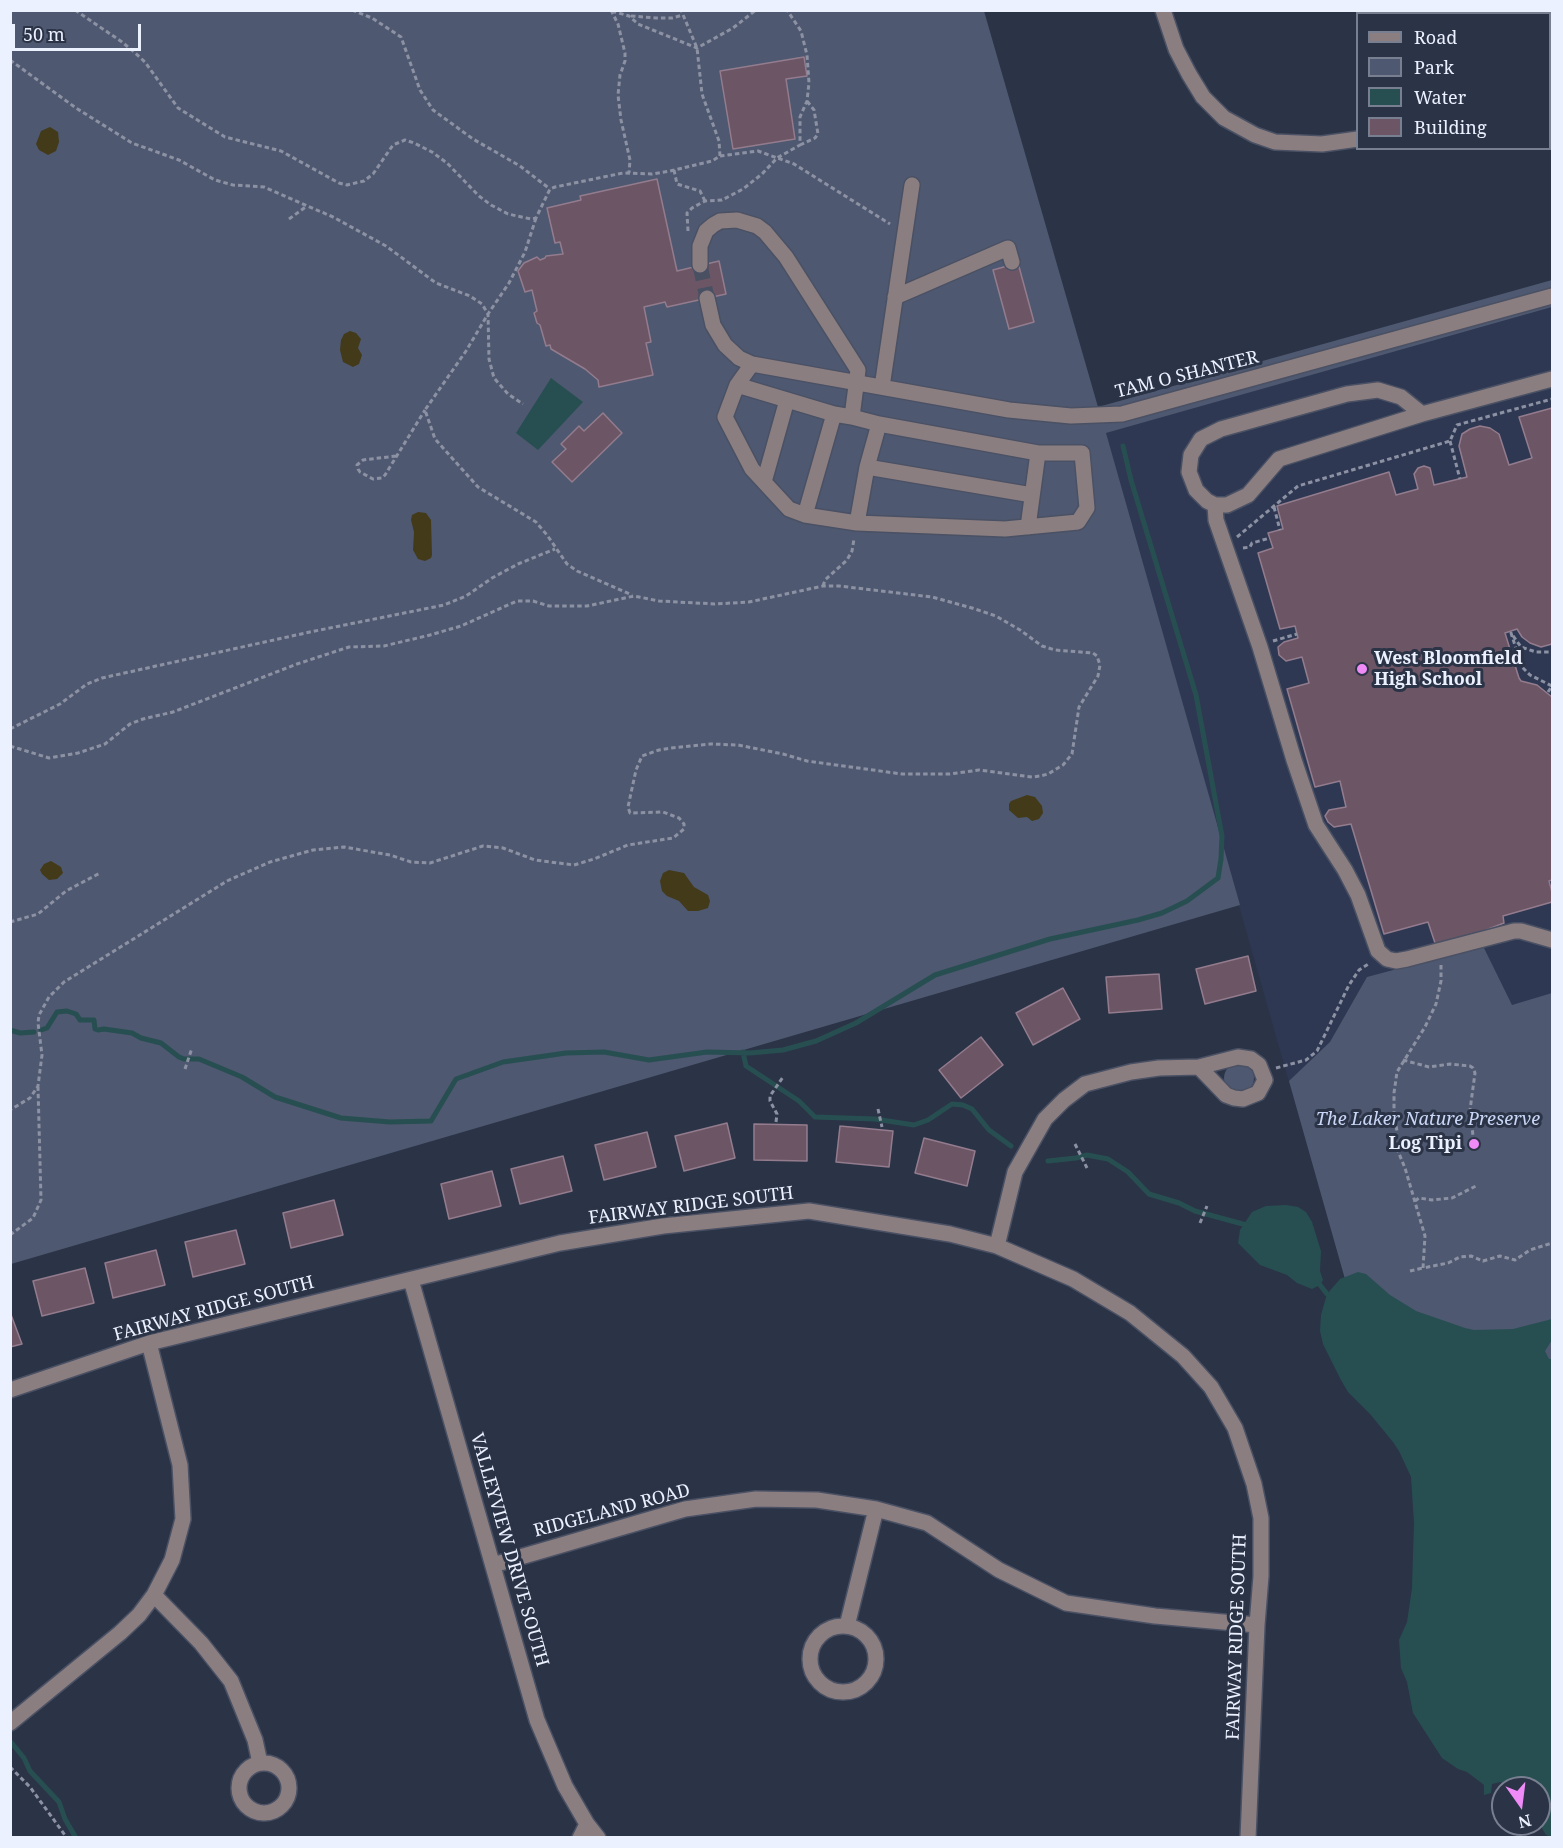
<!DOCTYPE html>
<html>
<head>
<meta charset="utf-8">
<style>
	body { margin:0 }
	#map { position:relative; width:1563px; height:1848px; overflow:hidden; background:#2b3346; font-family:"Noto Serif",serif }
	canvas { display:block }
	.frame { position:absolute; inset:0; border:12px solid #ecf1ff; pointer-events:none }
	.legend { position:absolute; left:1356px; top:12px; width:195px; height:138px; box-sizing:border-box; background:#2b3346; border:2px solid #787f90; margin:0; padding:8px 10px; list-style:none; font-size:18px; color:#ecf1ff }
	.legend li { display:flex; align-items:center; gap:12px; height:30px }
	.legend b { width:30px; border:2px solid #787f90 }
	.north { position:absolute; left:1491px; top:1776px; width:60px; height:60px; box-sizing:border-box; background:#2b3346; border:2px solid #787f90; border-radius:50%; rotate:166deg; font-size:16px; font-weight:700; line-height:24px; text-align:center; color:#ecf1ff }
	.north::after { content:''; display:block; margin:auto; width:21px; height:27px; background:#ef8bf7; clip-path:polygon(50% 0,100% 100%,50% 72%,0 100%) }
	.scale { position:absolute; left:12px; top:24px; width:129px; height:27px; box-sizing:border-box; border:3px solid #ecf1ff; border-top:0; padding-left:8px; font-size:18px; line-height:21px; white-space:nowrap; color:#ecf1ff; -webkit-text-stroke:4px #2b3346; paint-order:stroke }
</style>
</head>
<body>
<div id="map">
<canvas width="1563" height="1848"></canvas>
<div class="frame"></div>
<ul class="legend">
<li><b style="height:8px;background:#8b7e81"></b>Road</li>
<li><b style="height:16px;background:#4e5870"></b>Park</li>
<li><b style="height:16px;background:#274f51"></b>Water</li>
<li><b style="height:16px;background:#6c5666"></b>Building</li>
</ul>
<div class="north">N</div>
<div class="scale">50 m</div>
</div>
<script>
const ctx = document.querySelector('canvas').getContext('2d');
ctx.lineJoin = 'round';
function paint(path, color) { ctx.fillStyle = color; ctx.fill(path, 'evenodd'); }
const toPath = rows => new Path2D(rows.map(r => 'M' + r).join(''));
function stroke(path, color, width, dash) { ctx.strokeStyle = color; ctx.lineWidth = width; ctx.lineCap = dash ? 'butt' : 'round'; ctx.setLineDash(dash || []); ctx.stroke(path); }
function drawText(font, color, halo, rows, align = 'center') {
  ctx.font = font + ' "Noto Serif",serif'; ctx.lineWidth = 6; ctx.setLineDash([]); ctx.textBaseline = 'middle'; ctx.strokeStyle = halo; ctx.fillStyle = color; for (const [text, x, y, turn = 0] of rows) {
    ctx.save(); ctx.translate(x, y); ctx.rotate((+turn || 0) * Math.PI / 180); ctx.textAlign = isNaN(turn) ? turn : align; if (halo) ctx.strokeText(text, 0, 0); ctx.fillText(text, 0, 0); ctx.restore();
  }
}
paint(toPath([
	[1552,307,1552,1430,1384,1417,1105,433]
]), '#2e3852');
paint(toPath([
	[11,11,984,11,1098,407,1552,280,1552,307,1106,433,1240,905,11,1264],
	[1483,946,1512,1005,1552,993,1552,1430,1384,1417,1289,1081,1330,1042,1367,977],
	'1224 1078a15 15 0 1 1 30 0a15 15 0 1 1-30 0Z'
]), '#4e5870');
paint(toPath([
	[50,127,58,132,59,142,56,151,48,155,39,150,36,144,41,131],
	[350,331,356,333,361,339,358,348,362,355,359,364,353,367,343,362,340,350,341,340,344,334],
	[418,512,426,513,431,520,432,555,431,558,425,561,418,559,413,550,414,532,411,520,412,515],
	[1027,795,1035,797,1042,806,1043,813,1039,819,1032,821,1027,817,1018,818,1009,810,1009,804,1011,801],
	[51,861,61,867,63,873,57,879,49,880,42,874,40,870,44,864],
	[669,870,684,873,694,887,708,895,710,901,708,908,698,911,688,911,679,901,667,896,662,891,660,881,663,873]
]), '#433a1a');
paint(toPath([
	[551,378,583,402,538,450,516,433],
	[1286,1205,1298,1207,1306,1212,1312,1222,1321,1251,1320,1271,1323,1280,1320,1285,1312,1289,1297,1283,1287,1275,1260,1265,1238,1243,1240,1230,1252,1212,1266,1206],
	[1358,1272,1366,1274,1390,1295,1416,1311,1465,1328,1474,1330,1513,1329,1552,1319,1552,1340,1545,1351,1549,1359,1552,1359,1552,1837,1546,1835,1539,1823,1539,1788,1518,1788,1500,1782,1492,1784,1491,1793,1484,1795,1484,1785,1467,1772,1458,1769,1442,1758,1413,1713,1407,1682,1401,1668,1399,1640,1407,1622,1412,1588,1414,1523,1411,1477,1399,1451,1393,1442,1370,1414,1348,1392,1341,1380,1323,1344,1320,1331,1321,1315,1327,1294,1340,1279]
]), '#274f51');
stroke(toPath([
	[10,1030,20,1033,34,1032],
	[41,1030,47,1028,57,1012,67,1011,76,1014,80,1020,94,1020,95,1029,98,1030,104,1029,132,1033,141,1038,161,1043,179,1057,184,1059,199,1059,242,1077,275,1097,341,1118,390,1122,431,1121,456,1079,503,1062,566,1053,604,1052,649,1060,707,1052,750,1053,783,1050,816,1041,856,1023,935,975,1050,939,1138,920,1162,913,1187,901,1218,878,1221,859,1222,836,1196,695,1131,480,1123,446],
	[743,1052,746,1066,799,1101,815,1117,875,1119,914,1125,928,1120,952,1104,963,1105,972,1109,989,1130,1011,1146],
	[1048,1161,1076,1158,1087,1155,1108,1159,1128,1172,1149,1194,1179,1203,1195,1211,1250,1226],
	[1317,1281,1327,1294],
	[10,1741,24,1758,30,1771,59,1802,65,1819,76,1838]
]), '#274f51', 5);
const building = toPath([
	[804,57,807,76,786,79,795,139,733,149,720,71,804,57],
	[657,179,677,271,719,261,726,294,667,307,665,302,644,307,651,342,646,343,653,375,599,387,598,380,585,369,551,349,550,345,546,346,540,325,537,323,534,313,537,311,532,290,525,292,518,271,524,263,537,257,540,260,545,258,546,256,563,254,560,242,555,243,547,208,581,200,580,196,657,179],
	[1018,263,1034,322,1009,329,993,270,1018,263],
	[1552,408,1552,644,1541,647,1530,643,1522,637,1517,629,1505,633,1519,678,1521,681,1537,685,1552,697,1552,880,1549,881,1552,892,1552,902,1503,916,1504,923,1437,949,1428,922,1384,934,1351,824,1334,827,1328,822,1325,816,1329,810,1346,807,1340,781,1315,787,1287,689,1309,683,1302,657,1286,661,1279,655,1278,647,1284,642,1298,638,1295,626,1280,629,1258,553,1273,548,1268,533,1283,529,1277,506,1389,472,1396,495,1418,489,1414,474,1418,468,1424,466,1430,468,1434,485,1467,477,1459,446,1462,434,1470,429,1480,426,1490,428,1499,434,1509,465,1532,458,1519,417,1552,408],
	[603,413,622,433,572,482,552,462,566,449,561,444,579,426,584,431,603,413],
	[1248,956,1256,991,1205,1004,1196,969,1248,956],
	[1159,974,1162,1009,1109,1013,1106,977,1159,974],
	[1063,988,1080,1019,1033,1045,1016,1013,1063,988],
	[981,1037,1003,1065,961,1098,939,1070,981,1037],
	[727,1123,735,1158,684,1171,675,1136,727,1123],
	[754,1124,807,1125,807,1161,754,1160,754,1124],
	[840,1126,893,1131,889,1167,836,1162,840,1126],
	[647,1132,656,1167,604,1180,595,1145,647,1132],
	[924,1138,975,1151,967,1186,915,1173,924,1138],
	[563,1156,572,1191,520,1204,511,1169,563,1156],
	[492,1171,501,1206,449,1219,441,1184,492,1171],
	[334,1200,343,1235,291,1248,283,1213,334,1200],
	[236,1230,245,1264,193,1277,185,1242,236,1230],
	[156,1250,165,1285,113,1298,105,1263,156,1250],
	[85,1268,94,1303,42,1316,33,1281,85,1268],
	[10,1312,22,1344,10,1347,10,1312]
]);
paint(building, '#6c5666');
stroke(building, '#937c8d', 1.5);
stroke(toPath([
	[700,265,707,298]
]), '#485062', 15, [15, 8]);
const minor = toPath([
	[1163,10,1176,49,1189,74,1203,97,1224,118,1255,135,1275,142,1322,144,1358,139],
	[1532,14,1533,10],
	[700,265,700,246,706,231,713,225,720,221,737,220,757,226,765,232,786,257,858,370,852,417,834,414,805,515,789,509,752,469,725,417,737,385,752,364],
	[895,297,1008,248,1012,262],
	[707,298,713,325,725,345,739,358,752,364,1009,410,1071,416,1122,414,1552,296],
	[737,385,834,414],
	[882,387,912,185],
	[1422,414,1401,397,1378,390,1347,394,1221,429,1201,439,1191,455,1189,472,1196,490,1207,501,1215,505,1227,505,1248,495,1279,459,1422,414,1552,379],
	[867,467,879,424],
	[764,482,787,400],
	[1215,505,1216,520,1260,647,1294,760,1316,825,1345,870,1358,895,1378,951,1387,959,1396,961,1407,959,1514,931,1521,931,1552,940],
	[805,515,857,523,1005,529,1078,522,1087,508,1082,453,1038,453,879,424,852,417],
	[857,523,867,467,1032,495],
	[1028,527,1038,453],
	[997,1246,1015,1172,1045,1119,1064,1100,1085,1084,1131,1072,1159,1068,1199,1067,1238,1057,1251,1059,1259,1065,1265,1080,1258,1093,1243,1099,1234,1098,1226,1095,1199,1067],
	[411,1280,537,1720,565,1786,587,1824,598,1838],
	[10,1390,149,1343,560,1243,663,1226,809,1211,950,1234,997,1246,1073,1279,1130,1313,1183,1356,1211,1387,1235,1428,1254,1484,1261,1518,1261,1576,1257,1625,1248,1838],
	[493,1565,685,1509,756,1499,817,1500,876,1509,927,1523,999,1570,1066,1603,1155,1616,1257,1625],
	[154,1595,201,1643,231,1681,255,1740,260,1763],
	'810 1659a33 33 0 1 1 66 0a33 33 0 1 1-66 0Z',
	[847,1626,876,1509],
	[10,1723,120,1633,139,1615,154,1595,172,1560,183,1519,180,1465,149,1343],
	'239 1788a25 25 0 1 1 50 0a25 25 0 1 1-50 0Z',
	[580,1838,587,1824]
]);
stroke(minor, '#4a5164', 18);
stroke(toPath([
	[75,10,122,42,134,52,145,62,178,108,225,137,281,151,339,183,347,185,364,181,373,174,393,145,405,140,414,143,432,152,447,163,479,196,491,205,508,214,531,219,536,218,550,189,555,187,623,173,652,174,670,171,712,161,720,156,719,141,702,94,697,48,681,10],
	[352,10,372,18,401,37,420,90,433,110,473,139,520,166,550,189],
	[611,10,618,24,625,53,625,61,620,75,618,95,621,120,630,160,629,173],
	[612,11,629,16,638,24,697,48,733,28,756,10],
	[631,16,656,18,672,18,683,15],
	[10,60,76,108,132,143,179,160,215,180,233,185,264,187,333,217,386,246,436,283,470,296,482,304,488,314,489,359,494,378,508,394,523,404],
	[800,145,815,138,818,134,814,110,807,101],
	[720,156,758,151,794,164,890,224],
	[674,170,677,184,700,191,705,201],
	[536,218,525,252,509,283,488,314,466,351,425,410,435,439,478,487,536,522,547,535,567,564,577,571,632,595],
	[289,219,307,206],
	[688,231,687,213,692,208,705,201,722,200,743,189,762,174,777,158,800,145,800,117,807,101,809,83,807,55,801,31,787,10],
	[1450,441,1460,479],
	[396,456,363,460,357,465,358,469,360,472,373,479,382,478,385,475,425,410],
	[1274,507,1280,530],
	[1237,537,1298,486,1450,441,1457,425,1552,399],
	[1243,548,1250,547,1252,543,1270,538],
	[823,586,825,580,847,560,852,551,854,539],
	[1273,641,1297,634],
	[1548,692,1552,686,1530,675,1522,667,1511,633,1521,647,1536,652,1552,652],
	[10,729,60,704,87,684,102,678,310,632,444,605,466,596,492,578,518,564,555,549],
	[10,746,49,758,78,753,105,744,130,724,143,719,173,712,297,664,349,647,384,646,430,635,461,626,517,601,533,601,549,606,587,606,634,596,659,601,715,604,749,602,823,586,839,586,932,597,972,608,996,616,1020,630,1042,646,1055,650,1093,653,1097,656,1100,665,1098,676,1079,707,1072,754,1063,765,1048,774,1040,776,1032,777,979,770,950,774,902,774,807,761,783,754,738,745,710,744,671,748,659,750,642,756,636,770,628,807,630,813,663,812,679,818,684,824,684,829,673,838,628,845,594,859,574,865,535,860,503,848,483,846,430,863,411,862,390,855,344,847,313,850,270,862,227,881,64,982,49,997,39,1015,38,1023,42,1055,38,1086,30,1098,10,1110],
	[10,922,38,914,66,891,100,873],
	[1441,965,1441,981,1436,1004,1425,1027,1397,1072,1394,1093,1394,1115,1397,1131,1395,1144,1405,1168,1425,1236,1423,1268,1448,1263,1460,1257,1471,1256,1483,1261,1500,1256,1515,1260,1530,1250,1552,1243],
	[1403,1060,1429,1067,1450,1064,1470,1066,1473,1068,1475,1073,1470,1110,1474,1144],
	[1276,1068,1306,1060,1317,1051,1349,985,1359,970,1370,963],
	[185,1069,192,1048],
	[878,1109,882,1127],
	[776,1122,777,1114,770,1101,770,1096,783,1077],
	[1075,1144,1087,1168],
	[1415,1201,1419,1198,1432,1200,1452,1198,1476,1186],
	[1200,1223,1207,1206],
	[10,1235,33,1218,41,1200,38,1087],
	[1410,1271,1423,1268],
	[10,1767,30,1787,67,1838]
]), '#8c92a3', 3, [4.5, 3]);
stroke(minor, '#8b7e81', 15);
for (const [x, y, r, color] of [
	[1362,669,6,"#ef8bf7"],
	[1474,1144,6,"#ef8bf7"]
]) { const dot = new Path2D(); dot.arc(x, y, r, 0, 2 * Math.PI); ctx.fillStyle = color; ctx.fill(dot); stroke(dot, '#2b3346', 2); }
drawText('18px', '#ecf1ff', '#2b3346', [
	["TAM O SHANTER",1187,375,-14],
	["FAIRWAY RIDGE SOUTH",691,1206,-7],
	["FAIRWAY RIDGE SOUTH",214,1309,-15],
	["RIDGELAND ROAD",612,1511,-15],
	["VALLEYVIEW DRIVE SOUTH",509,1550,74],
	["FAIRWAY RIDGE SOUTH",1237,1637,-88]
]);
drawText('bold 18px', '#ecf1ff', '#2b3346', [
	["West Bloomfield",1374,659],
	["High School",1374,680],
	["Log Tipi",1462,1144,"right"]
], 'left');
drawText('italic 18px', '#c9d6f5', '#2b3346', [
	["The Laker Nature Preserve",1428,1120]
]);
</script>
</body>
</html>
